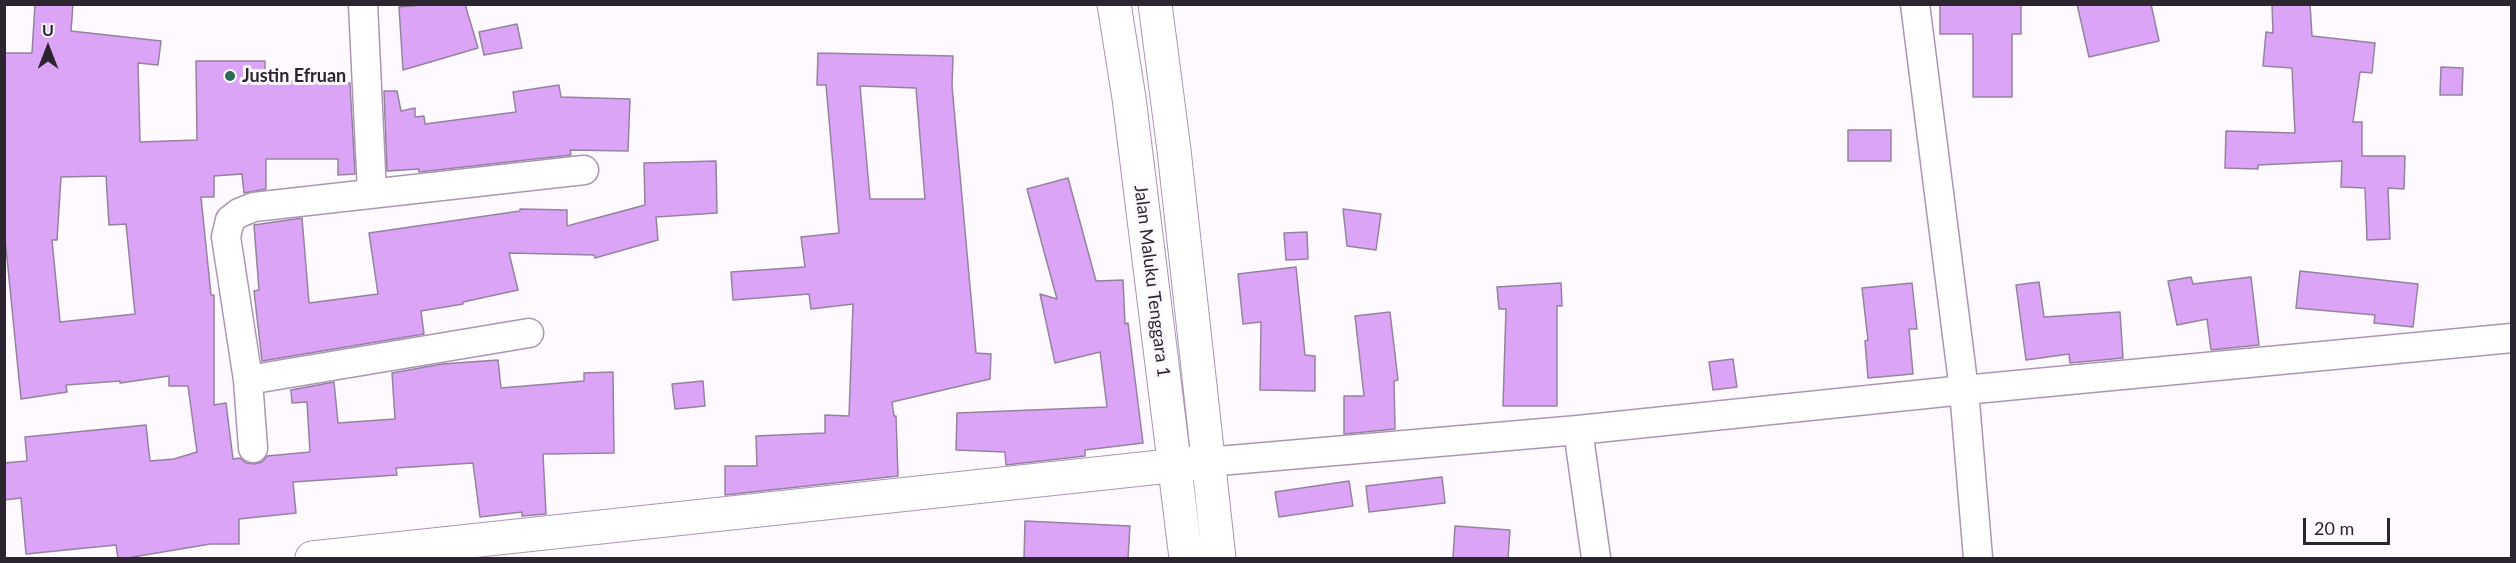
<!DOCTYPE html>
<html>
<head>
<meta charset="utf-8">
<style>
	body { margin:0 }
	#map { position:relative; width:2516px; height:563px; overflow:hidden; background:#fdf9ff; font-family:Lato,sans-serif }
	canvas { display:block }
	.frame { position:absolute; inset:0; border:6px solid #2c2430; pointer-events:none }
	.north { position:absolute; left:18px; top:18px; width:60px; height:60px; -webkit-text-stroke:4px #fdf9ff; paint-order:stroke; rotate:0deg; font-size:16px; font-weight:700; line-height:24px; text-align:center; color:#2c2430 }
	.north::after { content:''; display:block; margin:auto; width:21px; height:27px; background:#2c2430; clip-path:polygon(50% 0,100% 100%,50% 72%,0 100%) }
	.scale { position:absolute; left:2303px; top:518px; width:87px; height:27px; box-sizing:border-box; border:3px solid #2c2430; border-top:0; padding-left:8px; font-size:18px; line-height:21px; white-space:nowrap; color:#2c2430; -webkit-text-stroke:4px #fdf9ff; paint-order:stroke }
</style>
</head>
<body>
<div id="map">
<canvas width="2516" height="563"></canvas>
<div class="frame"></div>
<div class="north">U</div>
<div class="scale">20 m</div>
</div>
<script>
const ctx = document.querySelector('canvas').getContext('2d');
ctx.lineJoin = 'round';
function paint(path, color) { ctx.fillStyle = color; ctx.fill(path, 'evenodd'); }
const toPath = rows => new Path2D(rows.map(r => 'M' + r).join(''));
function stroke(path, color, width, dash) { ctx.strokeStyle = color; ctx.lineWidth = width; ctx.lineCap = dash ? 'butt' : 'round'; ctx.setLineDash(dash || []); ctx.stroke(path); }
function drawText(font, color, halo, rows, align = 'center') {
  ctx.font = font + ' Lato,sans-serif'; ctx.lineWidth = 6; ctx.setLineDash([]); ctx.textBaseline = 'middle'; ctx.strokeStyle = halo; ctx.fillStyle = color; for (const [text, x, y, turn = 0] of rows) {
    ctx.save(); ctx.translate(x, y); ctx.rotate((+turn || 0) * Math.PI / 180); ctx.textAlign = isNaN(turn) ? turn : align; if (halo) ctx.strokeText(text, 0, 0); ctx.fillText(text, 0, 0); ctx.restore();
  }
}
const building = toPath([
	[35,4,73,4,71,31,161,41,158,65,138,63,140,142,197,140,196,61,265,61,265,81,350,83,355,174,338,175,338,159,266,159,266,189,244,193,242,174,214,176,214,197,201,197,211,295,214,295,214,405,226,403,233,459,240,458,246,463,255,464,262,462,267,456,310,452,307,402,292,403,291,390,334,382,338,423,395,419,392,373,442,364,498,360,501,388,584,381,584,373,613,372,614,453,543,454,546,514,522,516,522,512,480,517,473,463,396,468,397,475,293,482,296,513,239,519,239,544,210,544,127,558,118,558,116,545,26,554,21,498,4,500,4,463,27,461,25,437,146,425,150,461,174,459,197,452,188,386,169,386,169,376,120,383,120,381,66,385,67,392,21,399,4,228,4,53,32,53,35,4],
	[106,176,109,225,126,224,135,314,60,322,52,240,57,240,61,177,106,176],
	[434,4,465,4,478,48,403,70,399,7,434,4],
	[1940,4,2021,4,2021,34,2012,34,2012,97,1973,97,1973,34,1940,34,1940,4],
	[2077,4,2151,4,2159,41,2089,57,2077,4],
	[2272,4,2310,4,2312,36,2375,43,2372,73,2360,72,2353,122,2362,122,2362,156,2405,156,2404,189,2388,188,2390,239,2367,240,2365,188,2341,187,2342,161,2258,165,2258,169,2225,168,2226,131,2295,133,2292,68,2263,66,2266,32,2273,33,2272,4],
	[517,24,522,48,484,55,479,32,517,24],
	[818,53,953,56,952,86,976,353,991,354,990,379,892,402,894,416,896,416,898,476,725,495,725,466,757,466,756,436,825,433,825,415,849,416,853,304,811,309,809,294,733,300,731,272,805,267,801,237,839,233,826,85,817,85,818,53],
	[860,86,916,88,925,199,870,199,860,86],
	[2441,67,2463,68,2462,95,2440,95,2441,67],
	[559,85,561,97,630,99,628,151,570,150,571,155,419,172,419,169,387,171,384,91,397,91,401,111,415,108,415,117,424,116,425,124,516,112,513,92,559,85],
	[1848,130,1891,130,1891,161,1848,161,1848,130],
	[716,161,717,213,656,217,658,240,595,258,594,255,509,253,518,290,463,302,463,304,421,311,424,334,262,361,254,291,259,290,254,225,302,218,309,303,378,294,369,233,520,211,520,209,567,210,567,226,645,205,644,163,716,161],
	[1068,178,1096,281,1123,280,1125,324,1128,323,1143,443,1085,450,1085,456,1006,465,1005,452,956,450,957,413,1107,407,1100,352,1055,363,1040,294,1057,299,1027,189,1068,178],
	[1343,209,1381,214,1376,250,1347,246,1343,209],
	[1307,232,1308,259,1286,260,1284,233,1307,232],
	[1296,267,1305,355,1315,356,1315,391,1260,390,1261,322,1243,324,1238,274,1296,267],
	[2300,271,2418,284,2413,327,2374,323,2375,315,2296,308,2300,271],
	[2191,277,2193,284,2251,277,2259,345,2211,350,2207,319,2177,325,2168,281,2191,277],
	[2039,282,2044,317,2120,312,2123,358,2070,363,2069,354,2026,360,2016,285,2039,282],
	[1561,283,1562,306,1557,306,1557,406,1503,406,1506,309,1499,309,1497,287,1561,283],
	[1912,283,1917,329,1909,329,1913,374,1868,378,1865,341,1868,340,1862,288,1912,283],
	[1390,312,1398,380,1394,381,1395,429,1344,434,1344,396,1364,396,1355,316,1390,312],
	[1733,359,1737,387,1713,390,1709,362,1733,359],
	[703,381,705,406,675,409,672,384,703,381],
	[1442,477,1445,503,1369,512,1366,486,1442,477],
	[1349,481,1353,506,1279,517,1275,492,1349,481],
	[1025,521,1130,526,1128,558,1024,558,1025,521],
	[1455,526,1510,530,1508,558,1453,558,1455,526]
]);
paint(building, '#dca4f7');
stroke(building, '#95829f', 1.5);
const street = toPath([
	[363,4,372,193],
	[1915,4,1964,390,2512,338],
	[248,380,529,333],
	[1578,430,1596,558],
	[253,448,248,380,226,237,230,220,239,213,254,207,584,170],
	[1207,462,1578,430,1964,390,1978,558]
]);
const secondary = toPath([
	[1114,4,1129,98,1186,558],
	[1155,4,1174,150,1219,558],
	[312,558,1207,462]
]);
stroke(street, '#a996b3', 31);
stroke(secondary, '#a996b3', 35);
stroke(street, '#fff', 28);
stroke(secondary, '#fff', 33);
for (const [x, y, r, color] of [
	[230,76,6,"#2a6a57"]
]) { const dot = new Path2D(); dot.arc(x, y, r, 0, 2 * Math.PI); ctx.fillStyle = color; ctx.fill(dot); stroke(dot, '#fdf9ff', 2); }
drawText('bold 18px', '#2c2430', '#fdf9ff', [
	["Justin Efruan",242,76]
], 'left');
drawText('18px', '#2c2430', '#fdf9ff', [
	["Jalan Maluku Tenggara 1",1152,281,83]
]);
</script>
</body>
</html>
